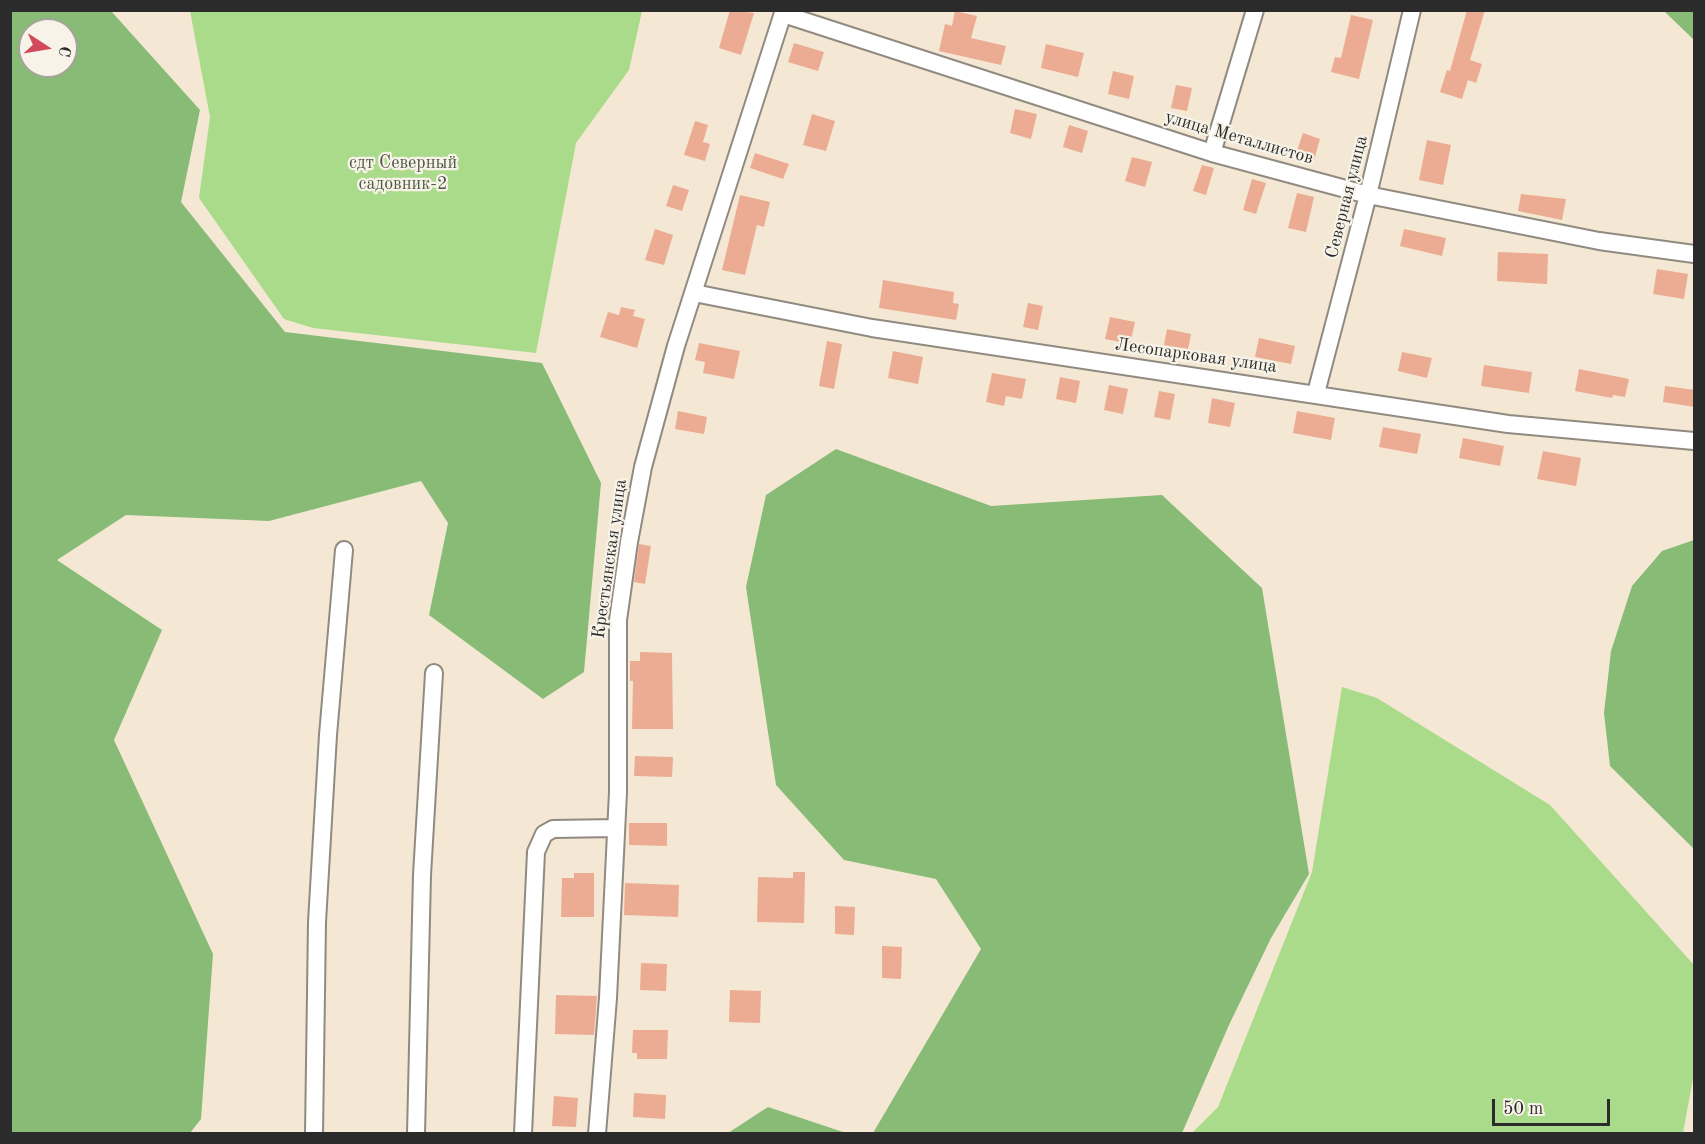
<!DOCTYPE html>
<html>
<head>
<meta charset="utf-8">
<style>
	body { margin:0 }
	#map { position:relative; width:1705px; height:1144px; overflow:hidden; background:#f4e8d4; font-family:"Old Standard TT",serif }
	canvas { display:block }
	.frame { position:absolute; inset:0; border:12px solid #2b2b2b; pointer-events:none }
	.north { position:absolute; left:18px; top:18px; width:60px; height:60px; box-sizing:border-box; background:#f7f3e8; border:2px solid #a5a39c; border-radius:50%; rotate:102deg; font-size:16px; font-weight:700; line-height:24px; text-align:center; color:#2b2b2b }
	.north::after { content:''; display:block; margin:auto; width:21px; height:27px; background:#d1495b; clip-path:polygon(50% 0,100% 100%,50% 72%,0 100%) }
	.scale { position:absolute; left:1492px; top:1099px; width:118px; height:27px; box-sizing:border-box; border:3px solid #2b2b2b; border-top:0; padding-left:8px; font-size:18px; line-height:21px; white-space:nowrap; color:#2b2b2b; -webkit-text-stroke:4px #f7f3e8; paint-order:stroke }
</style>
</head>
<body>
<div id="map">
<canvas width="1705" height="1144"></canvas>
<div class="frame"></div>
<div class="north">С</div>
<div class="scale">50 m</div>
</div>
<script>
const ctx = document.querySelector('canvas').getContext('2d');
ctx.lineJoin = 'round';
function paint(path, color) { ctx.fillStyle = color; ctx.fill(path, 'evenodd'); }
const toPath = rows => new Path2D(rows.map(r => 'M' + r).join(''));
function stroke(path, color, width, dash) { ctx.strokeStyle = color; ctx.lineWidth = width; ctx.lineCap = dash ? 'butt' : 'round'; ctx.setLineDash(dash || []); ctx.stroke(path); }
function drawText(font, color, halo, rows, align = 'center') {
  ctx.font = font + ' "Old Standard TT",serif'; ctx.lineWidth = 4.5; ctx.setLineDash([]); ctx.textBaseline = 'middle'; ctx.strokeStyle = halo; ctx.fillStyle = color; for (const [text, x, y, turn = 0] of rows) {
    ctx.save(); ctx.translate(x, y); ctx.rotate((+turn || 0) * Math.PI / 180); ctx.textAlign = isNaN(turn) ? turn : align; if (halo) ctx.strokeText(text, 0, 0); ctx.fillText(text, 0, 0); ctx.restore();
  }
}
paint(toPath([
	[190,11,642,11,629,70,576,143,536,353,313,328,284,319,199,198,210,117],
	[1342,687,1377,698,1550,805,1694,965,1694,1073,1683,1133,1192,1133,1218,1107,1312,872]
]), '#aadb8a');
paint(toPath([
	[10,11,111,11,200,110,181,202,285,332,542,363,601,483,584,672,543,699,429,615,448,523,421,481,269,521,126,515,57,560,162,630,114,740,213,954,201,1119,190,1133,11,1133],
	[30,30,66,30,66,66,30,66],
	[1664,11,1694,11,1694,40],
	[836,449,991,506,1162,495,1262,588,1309,874,1271,938,1229,1025,1182,1133,873,1133,981,949,936,879,844,860,776,785,746,587,766,495],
	[1694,540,1694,849,1610,766,1604,713,1611,651,1632,586,1662,551],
	[768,1107,846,1133,728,1133]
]), '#87bb76');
paint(toPath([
	[730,10,754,13,741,55,719,48],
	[1467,10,1485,10,1470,60,1482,64,1476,83,1468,80,1462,99,1440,92,1447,70,1450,71],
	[955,11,977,16,971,38,1006,46,1001,65,939,51,945,24,952,26],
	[1351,15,1373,20,1359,79,1331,72,1335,57,1341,58],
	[794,43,824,52,818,71,788,62],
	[1046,44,1084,53,1078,77,1041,68],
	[1113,71,1134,76,1129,99,1108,94],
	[1176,85,1192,88,1187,111,1171,108],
	[1015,109,1037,114,1031,139,1010,133],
	[812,114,835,121,826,151,803,145],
	[695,121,708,125,703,142,710,144,705,161,684,155],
	[1069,125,1088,131,1082,153,1063,147],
	[1303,133,1320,139,1314,160,1296,154],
	[1427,140,1451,145,1443,185,1419,180],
	[755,153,789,164,783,179,750,168],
	[1132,157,1152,162,1145,187,1125,181],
	[1202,165,1214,168,1206,195,1193,191],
	[1252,179,1266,183,1256,214,1243,210],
	[673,185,689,190,682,211,666,206],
	[1297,193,1314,197,1306,232,1288,228],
	[1521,194,1566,199,1562,220,1518,211],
	[740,195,770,202,764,227,757,225,745,275,722,270],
	[655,229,673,235,664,265,645,260],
	[1404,229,1446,238,1442,256,1400,246],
	[1498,252,1548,254,1547,284,1497,281],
	[1657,269,1688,274,1684,299,1653,294],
	[883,280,954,292,953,303,959,304,956,320,879,308],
	[1028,303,1043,306,1038,330,1023,327],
	[621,307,635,310,633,316,645,319,637,348,600,337,608,312,619,315],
	[1110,317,1135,322,1130,344,1105,339],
	[1167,329,1191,334,1188,349,1164,345],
	[1259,338,1295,346,1291,364,1255,357],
	[827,341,842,344,834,389,819,386],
	[699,343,740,351,734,379,703,373,705,362,695,360],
	[893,351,923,357,918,384,888,378],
	[1402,352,1432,358,1427,378,1398,371],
	[1484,365,1532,372,1529,393,1481,386],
	[1579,369,1629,379,1625,397,1613,395,1612,398,1575,391],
	[992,373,1026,379,1022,399,1006,396,1004,406,986,402],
	[1060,377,1080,381,1076,403,1056,399],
	[1109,385,1128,389,1123,414,1104,410],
	[1665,386,1695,390,1695,407,1663,402],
	[1159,391,1175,394,1170,420,1154,417],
	[1212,398,1235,403,1230,427,1208,423],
	[678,411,707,417,704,434,675,429],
	[1297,411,1335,418,1331,440,1293,433],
	[1383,427,1421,434,1417,454,1379,447],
	[1463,438,1504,446,1500,466,1459,458],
	[1543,451,1581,458,1576,486,1537,479],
	[639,544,651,546,645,584,634,582],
	[640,652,672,653,673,729,632,729,633,681,630,681,630,661,640,661],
	[635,756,673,757,672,777,634,776],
	[629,823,667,823,667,846,629,845],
	[793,872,805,872,804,923,757,922,758,877,793,878],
	[574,873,594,873,594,917,561,917,562,878,574,878],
	[625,883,679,885,678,917,624,915],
	[835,906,855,907,854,935,835,934],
	[882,946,902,947,901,979,882,978],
	[641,963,667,964,666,991,640,990],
	[730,990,761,991,760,1023,729,1022],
	[556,995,597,996,594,1035,555,1034],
	[633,1030,668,1030,667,1059,637,1059,637,1053,632,1053],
	[634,1093,666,1095,665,1119,633,1117],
	[554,1096,578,1098,576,1127,552,1126]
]), '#ebac93');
const street = toPath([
	[783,14,1212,153,1368,195,1599,241,1694,254],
	[1212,153,1255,10],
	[694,293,872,328,1508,424,1694,441],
	[1316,393,1368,195,1412,10],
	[314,1134,317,922,328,735,344,550],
	[416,1134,422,875,434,673],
	[523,1134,536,852,544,834,553,829,616,828],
	[597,1134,608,998,618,792,618,620,629,542,643,467,676,346,784,10]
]);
stroke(street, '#908a80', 20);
stroke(street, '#fff', 16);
drawText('18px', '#2b2b2b', '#f7f3e8', [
	["улица Металлистов",1239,138,16],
	["Северная улица",1347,197,-76],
	["Лесопарковая улица",1196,356,8],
	["Крестьянская улица",610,559,-82]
]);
drawText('18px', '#4b5743', '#f7f3e8', [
	["сдт Северный",403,163],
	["садовник-2",403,184]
]);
</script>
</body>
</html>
